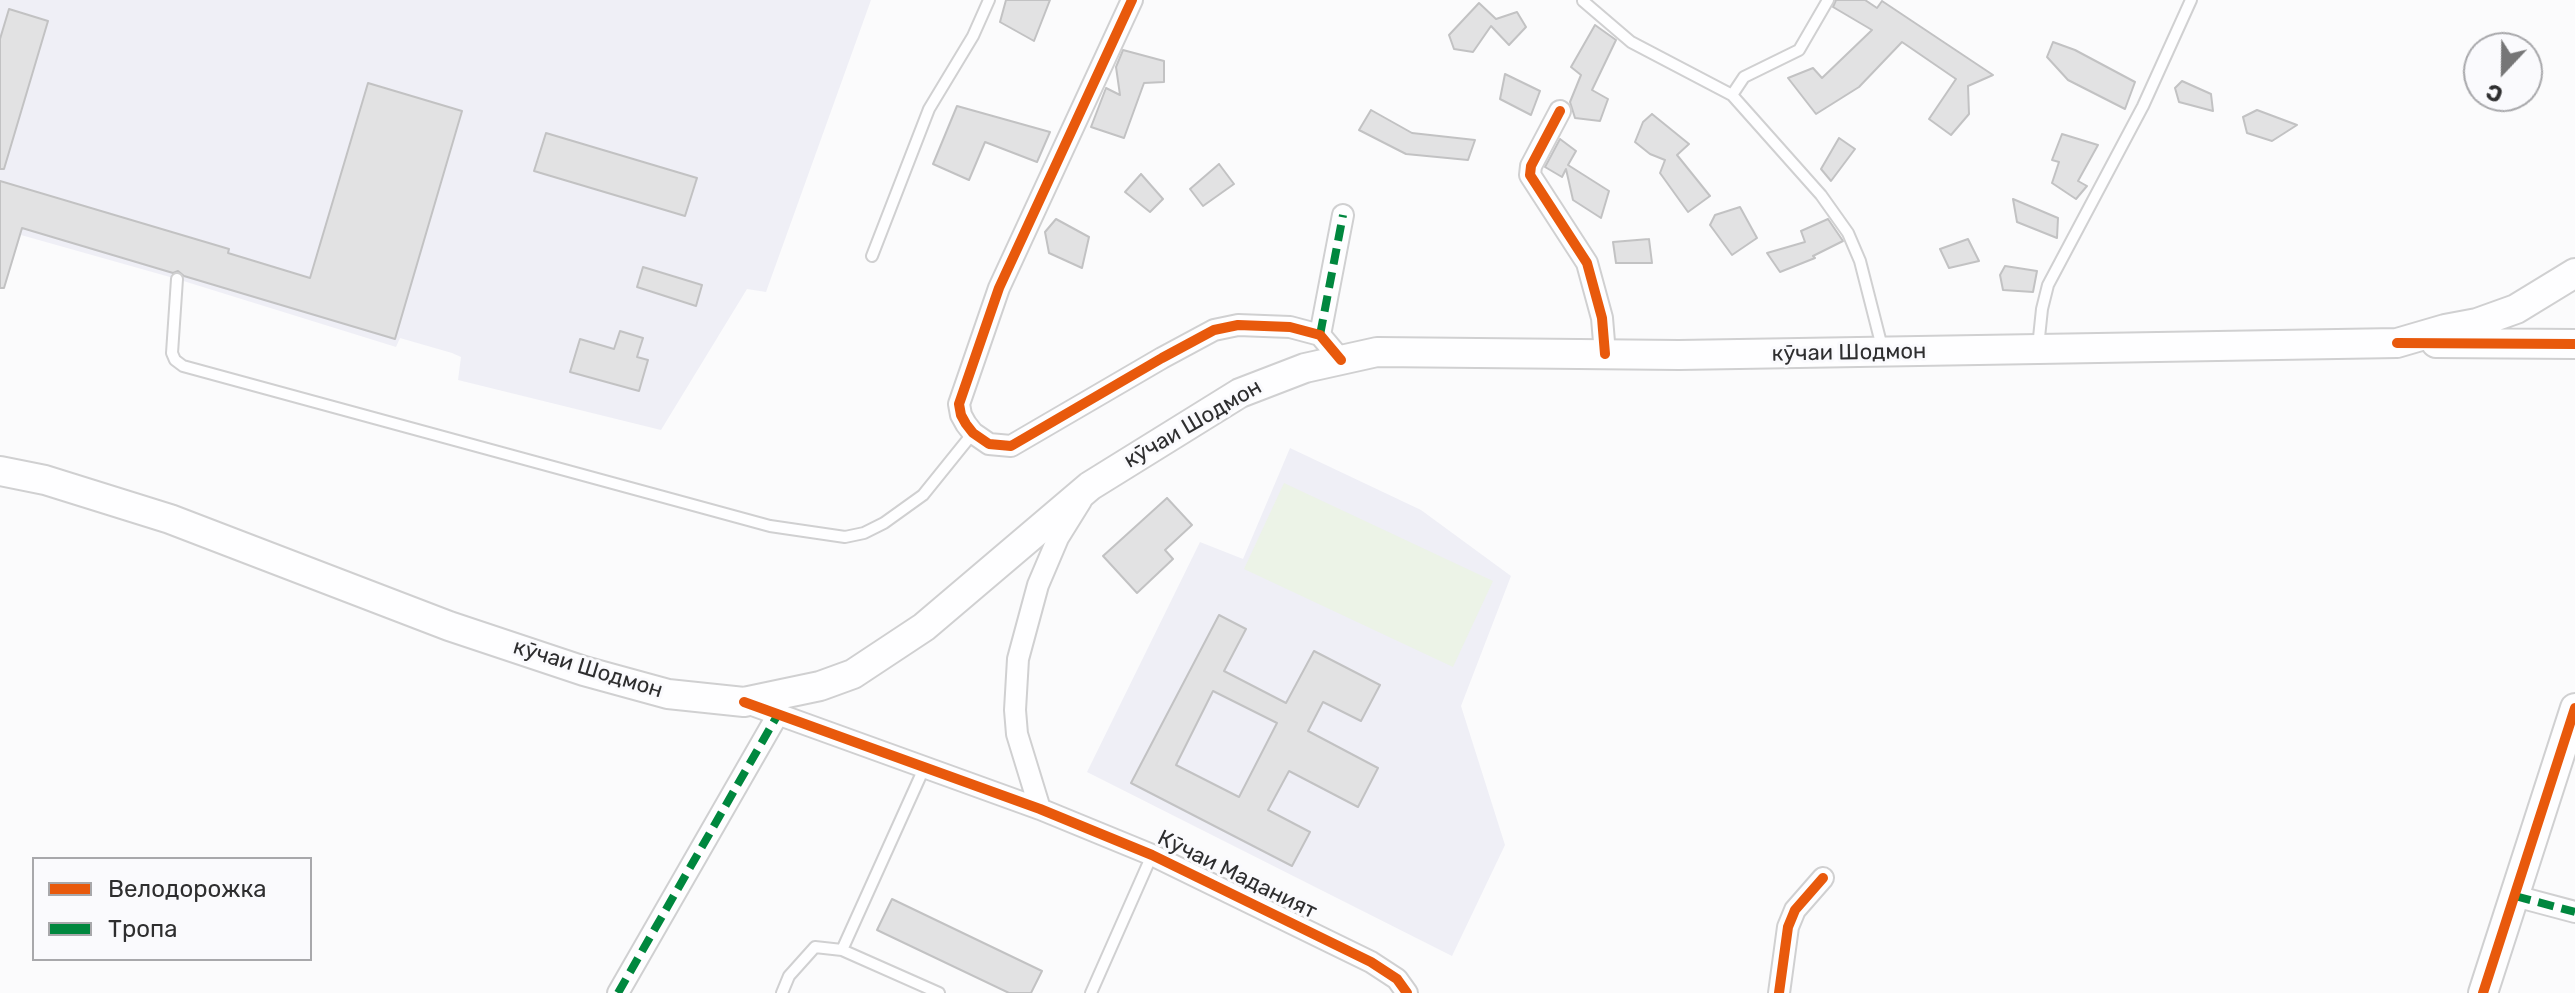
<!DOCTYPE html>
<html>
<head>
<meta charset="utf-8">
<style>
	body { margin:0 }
	#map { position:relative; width:2575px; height:993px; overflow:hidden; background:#fbfbfc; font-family:Rubik,sans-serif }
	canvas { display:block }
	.legend { position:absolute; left:32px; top:857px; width:280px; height:104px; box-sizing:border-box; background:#fafafd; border:2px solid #a8a8ab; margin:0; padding:10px 14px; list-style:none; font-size:24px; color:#2e2e2f }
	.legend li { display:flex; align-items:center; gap:16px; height:40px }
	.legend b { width:40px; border:2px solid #a8a8ab }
	.north { position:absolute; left:2463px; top:32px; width:80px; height:80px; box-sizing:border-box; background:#fafafd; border:2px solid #a8a8ab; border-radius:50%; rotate:202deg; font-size:22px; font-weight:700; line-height:32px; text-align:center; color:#2e2e2f }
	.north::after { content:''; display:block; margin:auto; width:28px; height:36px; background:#767677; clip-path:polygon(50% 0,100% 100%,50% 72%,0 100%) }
</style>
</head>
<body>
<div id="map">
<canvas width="2575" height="993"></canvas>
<ul class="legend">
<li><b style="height:10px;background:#e8590c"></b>Велодорожка</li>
<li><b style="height:10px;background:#00873e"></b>Тропа</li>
</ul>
<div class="north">С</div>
</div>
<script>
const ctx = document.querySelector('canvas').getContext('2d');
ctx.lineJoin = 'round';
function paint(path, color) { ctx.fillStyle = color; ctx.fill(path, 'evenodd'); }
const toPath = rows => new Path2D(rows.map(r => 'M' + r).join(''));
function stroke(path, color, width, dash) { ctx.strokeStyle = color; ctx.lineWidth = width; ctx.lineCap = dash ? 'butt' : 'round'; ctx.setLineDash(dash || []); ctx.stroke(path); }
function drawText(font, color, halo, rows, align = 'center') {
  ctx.font = font + ' Rubik,sans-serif'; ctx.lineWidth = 6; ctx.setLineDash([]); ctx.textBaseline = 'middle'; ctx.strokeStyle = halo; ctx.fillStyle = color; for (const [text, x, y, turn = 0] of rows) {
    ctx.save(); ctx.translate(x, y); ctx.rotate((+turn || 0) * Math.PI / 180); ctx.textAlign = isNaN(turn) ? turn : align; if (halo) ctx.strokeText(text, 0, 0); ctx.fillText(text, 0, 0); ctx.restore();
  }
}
paint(toPath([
	[0,0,871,0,766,292,747,289,661,430,458,380,461,357,452,353,400,338,396,347,177,279,21,235,6,282,0,280],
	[1290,448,1421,510,1511,576,1461,706,1505,845,1452,956,1087,772,1200,542,1243,559]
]), '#efeff6');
paint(toPath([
	[1284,483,1493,581,1453,667,1244,569]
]), '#ecf3e7');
const building = toPath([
	[1006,0,1050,0,1034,41,1000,22,1006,0],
	[1836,0,1865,0,1877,8,1882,1,1993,75,1968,86,1969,114,1951,135,1929,119,1956,79,1902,42,1859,87,1816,114,1788,78,1813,68,1822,78,1872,30,1833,7,1836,0],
	[1479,3,1496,19,1517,12,1526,27,1509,45,1491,26,1473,52,1454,49,1449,35,1479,3],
	[9,9,48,21,4,169,0,169,0,39,9,9],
	[1595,25,1616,40,1592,90,1608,99,1600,121,1575,118,1570,102,1581,75,1571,67,1595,25],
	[2053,42,2075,50,2135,82,2125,109,2068,80,2047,57,2053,42],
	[1123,50,1164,61,1164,82,1144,83,1124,138,1091,127,1106,88,1120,95,1116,67,1123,50],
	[1505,74,1540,91,1531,115,1500,99,1505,74],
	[2182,81,2211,94,2213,111,2179,102,2175,88,2182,81],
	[368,83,462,111,395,339,184,276,178,271,173,273,22,228,4,288,0,288,0,181,229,249,228,253,310,278,368,83],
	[957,106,1050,132,1037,162,985,142,969,180,933,164,957,106],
	[1371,110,1412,133,1475,140,1468,160,1406,154,1359,130,1371,110],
	[2257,110,2297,125,2272,141,2247,133,2243,117,2257,110],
	[1652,114,1689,144,1677,155,1710,196,1688,212,1660,173,1665,160,1650,154,1635,142,1643,122,1652,114],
	[546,133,697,178,685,216,534,171,546,133],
	[2062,134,2098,145,2078,181,2087,186,2076,199,2052,183,2059,162,2052,160,2062,134],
	[1839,138,1855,149,1831,181,1821,169,1839,138],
	[1560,139,1576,151,1568,165,1609,191,1601,218,1573,200,1566,169,1562,177,1545,167,1560,139],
	[1219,164,1234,184,1203,206,1190,189,1219,164],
	[1141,174,1163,199,1150,212,1125,192,1141,174],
	[2013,199,2058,218,2057,238,2017,222,2013,199],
	[1740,207,1757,238,1732,255,1710,225,1715,215,1740,207],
	[1056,219,1089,237,1082,268,1049,253,1045,232,1056,219],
	[1828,219,1843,241,1813,256,1815,258,1780,272,1767,253,1805,242,1801,231,1828,219],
	[1649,239,1652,263,1616,263,1613,242,1649,239],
	[1968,239,1979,261,1949,268,1940,249,1968,239],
	[2005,266,2037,271,2033,292,2003,290,2000,275,2005,266],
	[643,267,702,285,696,306,637,287,643,267],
	[620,331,643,338,637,357,648,360,639,391,570,372,580,339,614,349,620,331],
	[1167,498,1192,525,1165,550,1173,559,1137,593,1103,556,1167,498],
	[1219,615,1246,629,1224,671,1286,703,1314,651,1380,685,1361,721,1323,702,1308,731,1378,768,1358,807,1289,771,1268,810,1310,832,1292,866,1131,783,1219,615],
	[1213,691,1277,723,1239,797,1176,765,1213,691],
	[892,899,1042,971,1031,993,1009,993,877,930,892,899]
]);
paint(building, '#e2e2e3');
stroke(building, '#c2c2c3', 2);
const lane = toPath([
	[1828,0,1799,50,1744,77,1732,95,1821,195,1848,233,1860,261,1883,351],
	[1583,1,1631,42,1732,95],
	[872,256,929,109,973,36,989,0],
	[177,279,172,353,175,360,183,366,770,526,845,537,864,533,884,523,923,495,973,433],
	[2038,347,2042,309,2048,285,2143,106,2191,0],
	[842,950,925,766],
	[782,993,789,976,815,947,842,950,939,993],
	[1091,993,1152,855]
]);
const street = toPath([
	[1132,0,999,288,959,404,961,415,966,424,973,433,989,444,1011,446,1162,358,1214,330,1238,325,1290,327,1320,335,1341,360],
	[1560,111,1531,166,1530,175,1587,263,1602,318,1605,354],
	[1320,335,1343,215],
	[744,702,1040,809,1152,855,1371,962,1397,979,1407,993],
	[1040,809,1017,734,1015,710,1018,659,1038,585,1058,538,1081,501],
	[2515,896,2575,912],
	[618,993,777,716],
	[1779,993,1788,927,1795,910,1823,878]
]);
const secondary = toPath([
	[2436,343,2575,344],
	[0,471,45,480,170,519,449,626,584,671,668,694,744,702,820,686,853,674,924,627,1090,486,1240,393,1305,368,1377,352,1679,355,2397,343,2445,329,2477,323,2516,309,2575,273],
	[2483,993,2575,708]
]);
stroke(lane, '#d0d0d1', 14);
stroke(street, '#d0d0d1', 24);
stroke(secondary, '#d0d0d1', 32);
stroke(lane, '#fefeff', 10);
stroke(street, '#fefeff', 20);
stroke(secondary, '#fefeff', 28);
stroke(toPath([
	[1320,335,1343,215],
	[2515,896,2575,912],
	[618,993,777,716]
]), '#00873e', 8, [16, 8]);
stroke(toPath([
	[1132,0,999,288,959,404,961,415,966,424,973,433,989,444,1011,446,1162,358,1214,330,1238,325,1290,327,1320,335,1341,360],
	[1560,111,1531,166,1530,175,1587,263,1602,318,1605,354],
	[2397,343,2575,344],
	[744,702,1040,809,1152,855,1371,962,1397,979,1407,993],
	[1779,993,1788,927,1795,910,1823,878],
	[2483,993,2575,708]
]), '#e8590c', 10);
drawText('22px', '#2e2e2f', '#fafafd', [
	["кӯчаи Шодмон",1849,353,-1],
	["кӯчаи Шодмон",1193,424,-30],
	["кӯчаи Шодмон",588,669,17],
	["Кӯчаи Маданият",1237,875,26]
]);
</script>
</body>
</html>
